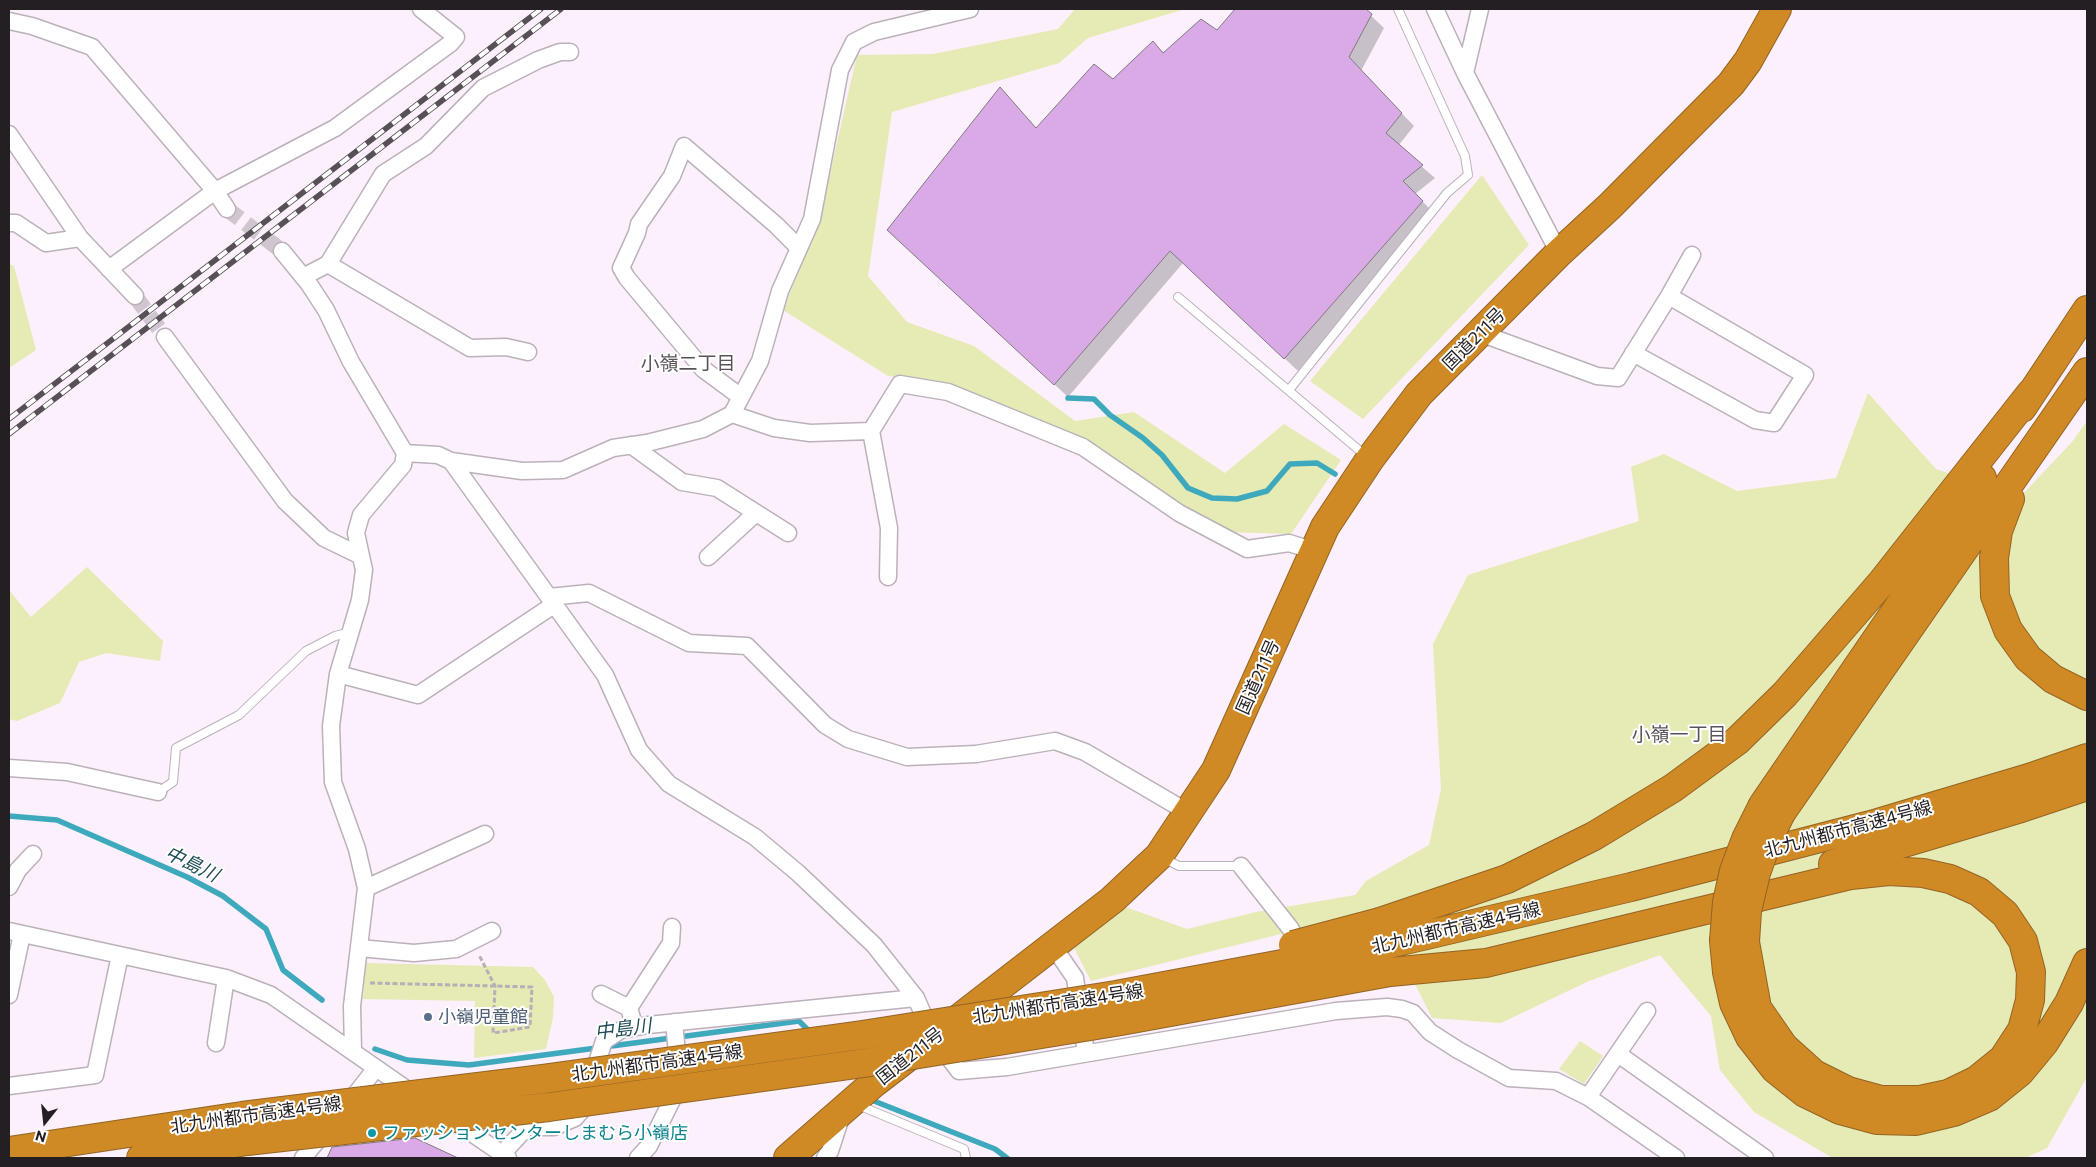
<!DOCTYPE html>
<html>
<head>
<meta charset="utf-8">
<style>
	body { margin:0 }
	#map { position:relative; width:2096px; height:1167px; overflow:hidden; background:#fbf0fb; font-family:Commissioner,sans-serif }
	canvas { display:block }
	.frame { position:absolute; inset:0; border:10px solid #231f23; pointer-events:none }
	.north { position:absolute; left:20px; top:1097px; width:50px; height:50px; -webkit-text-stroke:4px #fff; paint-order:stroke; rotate:196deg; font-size:14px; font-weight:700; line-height:20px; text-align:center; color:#231f23 }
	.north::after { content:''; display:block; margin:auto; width:18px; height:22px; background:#231f23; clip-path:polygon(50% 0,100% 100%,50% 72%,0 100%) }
</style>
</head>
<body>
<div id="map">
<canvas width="2096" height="1167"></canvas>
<div class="frame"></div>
<div class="north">N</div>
</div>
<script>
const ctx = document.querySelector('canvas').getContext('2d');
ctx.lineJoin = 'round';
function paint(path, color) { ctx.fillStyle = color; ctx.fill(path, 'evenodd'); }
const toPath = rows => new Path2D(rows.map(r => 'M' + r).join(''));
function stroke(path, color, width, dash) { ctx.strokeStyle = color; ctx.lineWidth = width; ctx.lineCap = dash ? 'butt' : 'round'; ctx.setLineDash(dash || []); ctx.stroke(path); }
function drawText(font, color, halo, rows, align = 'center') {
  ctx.font = font + ' Commissioner,"Noto Sans JP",sans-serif'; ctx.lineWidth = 4; ctx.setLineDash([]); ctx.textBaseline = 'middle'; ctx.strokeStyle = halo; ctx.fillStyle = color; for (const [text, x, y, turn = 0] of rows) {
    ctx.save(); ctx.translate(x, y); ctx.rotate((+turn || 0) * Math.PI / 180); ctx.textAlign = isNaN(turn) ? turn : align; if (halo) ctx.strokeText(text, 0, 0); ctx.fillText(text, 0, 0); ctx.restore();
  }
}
paint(toPath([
	[1075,9,1185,9,1088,38,1059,63,892,112,868,276,907,322,974,346,1075,421,1134,412,1225,473,1284,424,1341,460,1291,534,1224,532,1084,441,948,384,888,376,783,310,819,222,857,55,933,54,1058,29],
	[1482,175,1529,245,1363,419,1310,381],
	[9,264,14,266,36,350,9,368],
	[1868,393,1936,469,2020,497,2072,442,2087,421,2087,1077,2047,1148,2025,1158,1831,1157,1754,1112,1720,1070,1711,1016,1660,955,1589,981,1501,1023,1432,1018,1378,910,1091,981,1074,948,1120,905,1187,929,1256,912,1355,895,1366,881,1429,845,1441,789,1433,644,1468,575,1639,521,1631,467,1664,454,1737,491,1836,478],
	[87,567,163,641,160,661,106,653,79,662,60,703,17,721,9,719,9,590,31,617],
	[366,963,533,967,545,980,554,997,553,1017,546,1049,474,1058,475,1001,363,999],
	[1580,1041,1603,1056,1584,1084,1559,1069]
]), '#e6eab4');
paint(toPath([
	[1237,9,1364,9,1384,28,1361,71,1414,126,1398,146,1435,178,1415,194,1435,214,1298,371,1183,263,1068,397,902,242,1037,129,1114,81,1153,42,1164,53,1217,31],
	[414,1139,456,1158,328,1158,333,1148]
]), '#0003');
stroke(toPath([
	[1068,398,1094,399,1110,415,1143,438,1162,455,1188,488,1212,498,1237,499,1267,491,1290,464,1317,463,1335,474],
	[9,816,57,820,187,877,223,896,266,929,283,970,322,1000],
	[375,1049,407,1060,469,1065,799,1021,812,1034],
	[874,1101,995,1149,1007,1158]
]), '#3ea9bd', 5.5);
const building = toPath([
	[1235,9,1366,9,1372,14,1349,57,1402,113,1386,133,1423,165,1403,181,1423,201,1284,359,1170,251,1054,385,887,230,1000,87,1036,128,1094,64,1113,79,1153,41,1163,53,1201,19,1217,30,1235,9],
	[415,1138,458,1158,327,1158,332,1147,415,1138]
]);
paint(building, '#daaae7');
stroke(building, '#807882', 1);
stroke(toPath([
	[227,209,282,251],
	[135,296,165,337]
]), '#d0c6d0', 16, [16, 8]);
const lane = toPath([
	[1178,297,1366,456],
	[1289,390,1447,193,1468,175,1465,156,1398,9],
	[158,792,173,782,176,748,239,715,306,651,335,636,351,632],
	[1163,858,1179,866,1241,866],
	[858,1105,964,1149,966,1158]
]);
const street = toPath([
	[1435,9,1465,73,1559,253],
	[9,21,32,26,92,47,215,191,227,209],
	[1465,73,1480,9],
	[9,134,80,238,135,296],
	[9,223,16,223,46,243,80,238],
	[282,251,309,284,326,310,351,362,405,453,403,465,361,515,356,533,364,570,360,600,338,674,331,726,333,782,357,849,366,888,352,1006,353,1051],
	[328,264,470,348,506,347,528,352],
	[109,269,215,191,335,128,451,43,456,37,421,9],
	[303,277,328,264,383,174,426,146,483,88,538,60,560,52,570,52],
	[1669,296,1692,255],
	[1480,333,1597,376,1618,378,1669,296,1805,375,1774,423,1755,420,1633,353],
	[165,337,285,501,324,538,361,556],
	[741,397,703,369,627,278,621,268,637,233,639,224,672,176,684,146,776,225,799,248],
	[732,414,774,428,810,433,871,431],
	[631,445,682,482,717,488,788,533],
	[405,453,438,455,451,461,522,471,563,470,613,448,647,443,703,429,732,414,760,361,780,291,812,219,840,70,854,42,874,32,970,9],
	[451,461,605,675,639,750,669,784,755,837,798,873,874,945,916,998,933,1037,959,1071,1007,1067,1336,1011,1387,1007,1402,1009,1413,1013,1430,1032,1458,1050,1509,1078,1556,1081,1588,1097,1676,1158],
	[708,557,756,513],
	[888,577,889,528,871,431,900,384,948,392,1083,447,1179,513,1247,549,1289,543,1315,551],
	[549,597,589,593,689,643,747,646,825,725,848,739,907,757,976,754,1055,741,1085,752,1189,813],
	[338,674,418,695,555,604],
	[9,768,67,772,158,792],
	[1241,866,1290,928,1303,951],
	[9,887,18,870,33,854],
	[366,888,485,834],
	[9,931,226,978,271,995,415,1095],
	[1053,946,1075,978,1086,1053],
	[359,948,414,953,456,949,492,931],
	[601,994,629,1008,632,1018],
	[9,995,22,934],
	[629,1008,671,943,672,927],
	[216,1043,226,978],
	[1618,1054,1765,1158],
	[9,1086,95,1075,120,955],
	[1588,1097,1647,1011],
	[348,1104,376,1068],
	[448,1117,508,1158],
	[502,1154,527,1127,554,1127,575,1118,581,1111,604,1041,621,1030,648,1025,916,998],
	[303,1158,326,1130],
	[638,1158,649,1146,673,1098,679,1074,674,1022],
	[825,1158,830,1151,842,1114]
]);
const highway = toPath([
	[2022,408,2087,310],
	[2010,499,1998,531,1994,558,1995,596,2008,630,2028,658,2053,679,2087,696],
	[1763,805,1954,526,1982,478],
	[1781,813,2087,372],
	[1833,864,2021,808,2087,786],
	[1380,922,1507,879,1594,836,1673,788,1737,741,1785,694,1882,582,2031,393],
	[1724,941,1727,972,1734,1003,1750,1037,1775,1069,1805,1093,1840,1110,1877,1120,1916,1121,1954,1112,1989,1097,2020,1072,2044,1043,2069,1003,2087,963],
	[1384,945,1631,887,1878,823,2029,778,2087,758],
	[1390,972,1486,963,1851,875,1889,871,1923,873,1950,879,1979,892,2005,914,2023,941,2031,972,2030,1000,2022,1030,2003,1059,1977,1080,1948,1094,1920,1100,1881,1100,1848,1091,1814,1074,1784,1047,1757,1008,1745,942],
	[949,1026,1112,900,1159,856,1216,770,1325,527,1370,459,1419,394,1559,253,1610,206,1731,84,1748,61,1777,9],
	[9,1151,242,1116],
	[141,1158,247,1141],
	[788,1158,874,1083,917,1050]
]);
stroke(lane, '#bbb1bb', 10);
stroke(street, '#bbb1bb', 19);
stroke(highway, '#936424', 30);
stroke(toPath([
	[370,983,495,986,532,987,530,1027,493,1033,495,986,479,955]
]), '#b7aeb7', 3, [5, 2.5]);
stroke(lane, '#fff', 8);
stroke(street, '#fff', 16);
stroke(highway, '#cf8925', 28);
const rail = toPath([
	[9,419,541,9],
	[9,434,561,9]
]);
stroke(rail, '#575157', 5.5);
stroke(rail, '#fff', 4, [11]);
const highwayBridge = toPath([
	[1724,941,1727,902,1734,871,1746,839,1763,805],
	[1745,942,1747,911,1756,873,1767,842,1781,813],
	[1293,945,1380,922],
	[242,1116,543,1079,862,1035,1116,995,1384,945],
	[247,1141,549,1107,864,1063,1121,1021,1390,972]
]);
stroke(highwayBridge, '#936424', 30, []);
stroke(highwayBridge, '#cf8925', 28);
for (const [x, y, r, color] of [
	[428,1017,5,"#5c6f8a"],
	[372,1133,5,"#0f9aa8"]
]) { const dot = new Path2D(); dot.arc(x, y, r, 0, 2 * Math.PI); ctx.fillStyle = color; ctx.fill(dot); stroke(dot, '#fff', 2); }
drawText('18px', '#231f23', '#fff', [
	["国道211号",1474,339,-45],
	["国道211号",1258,677,-66],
	["北九州都市高速4号線",1848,829,-15],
	["北九州都市高速4号線",1456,928,-13],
	["北九州都市高速4号線",1058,1004,-9],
	["国道211号",910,1056,-38],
	["北九州都市高速4号線",657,1063,-8],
	["北九州都市高速4号線",256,1115,-8]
]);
drawText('18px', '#4e5e75', '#fff', [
	["小嶺児童館",438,1017]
], 'left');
drawText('18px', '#0d838f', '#fff', [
	["ファッションセンターしまむら小嶺店",382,1133]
], 'left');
drawText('19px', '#5a525b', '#fff', [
	["小嶺二丁目",688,364],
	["小嶺一丁目",1679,735]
]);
drawText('italic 19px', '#1f4d56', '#fff', [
	["中島川",192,864,26],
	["中島川",623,1029,-7]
]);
</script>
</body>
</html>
